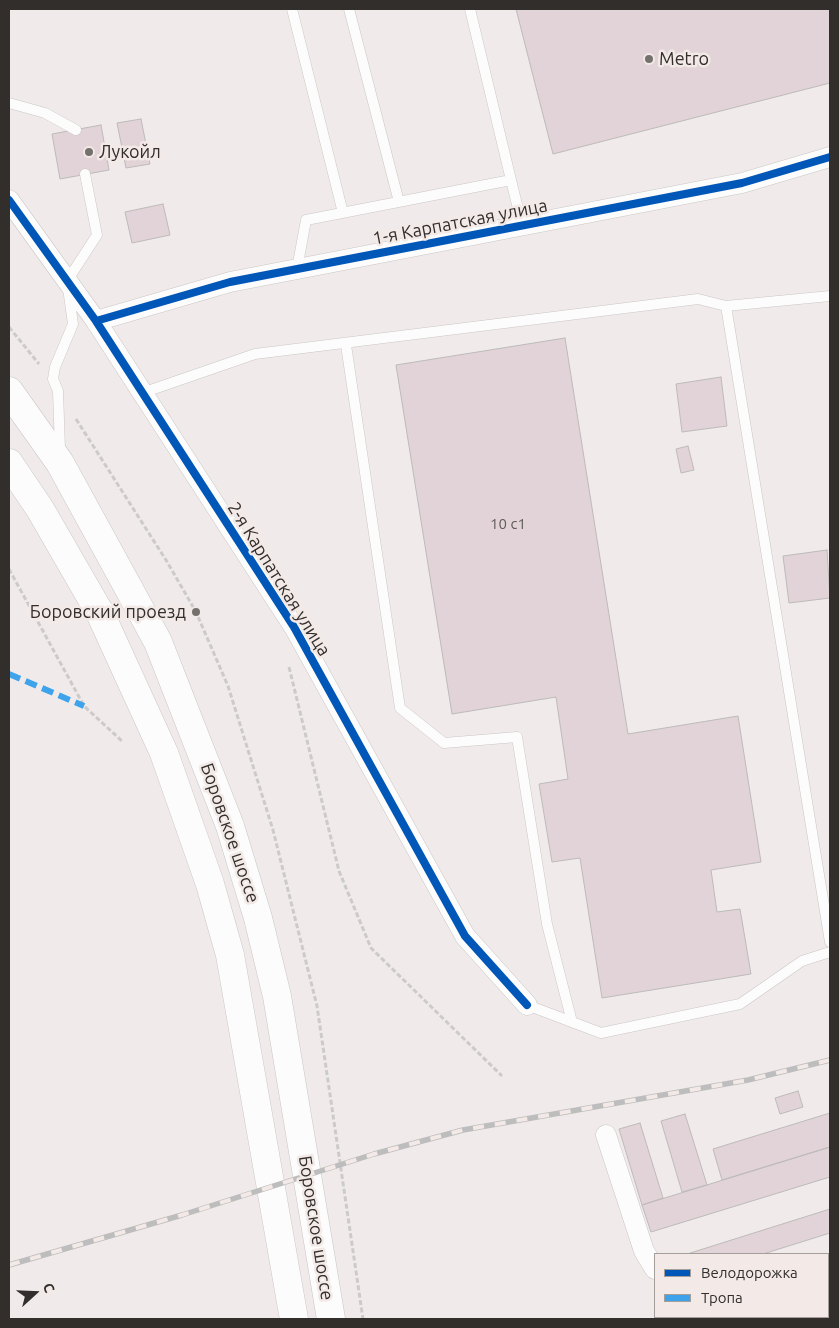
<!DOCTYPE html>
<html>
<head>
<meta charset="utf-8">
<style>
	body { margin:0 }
	#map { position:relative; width:839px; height:1328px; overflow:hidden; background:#f0ebea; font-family:Ubuntu,sans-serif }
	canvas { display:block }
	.frame { position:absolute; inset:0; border:10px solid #312e2c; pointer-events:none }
	.legend { position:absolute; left:654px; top:1253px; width:175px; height:65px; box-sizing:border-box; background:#f3eae7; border:1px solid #a59f9c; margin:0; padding:6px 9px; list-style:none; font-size:15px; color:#312e2c }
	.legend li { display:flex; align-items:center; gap:10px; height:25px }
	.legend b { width:25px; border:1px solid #a59f9c }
	.north { position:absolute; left:10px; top:1268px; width:50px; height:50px; -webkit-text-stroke:4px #f3eae7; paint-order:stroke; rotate:70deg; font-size:14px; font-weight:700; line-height:20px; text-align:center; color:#312e2c }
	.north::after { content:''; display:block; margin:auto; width:18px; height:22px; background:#312e2c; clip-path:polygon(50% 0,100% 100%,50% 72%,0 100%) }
</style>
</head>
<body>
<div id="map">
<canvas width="839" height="1328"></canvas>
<div class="frame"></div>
<ul class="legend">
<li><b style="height:6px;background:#0057b8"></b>Велодорожка</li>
<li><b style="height:6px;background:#3ea3eb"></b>Тропа</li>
</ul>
<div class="north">С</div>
</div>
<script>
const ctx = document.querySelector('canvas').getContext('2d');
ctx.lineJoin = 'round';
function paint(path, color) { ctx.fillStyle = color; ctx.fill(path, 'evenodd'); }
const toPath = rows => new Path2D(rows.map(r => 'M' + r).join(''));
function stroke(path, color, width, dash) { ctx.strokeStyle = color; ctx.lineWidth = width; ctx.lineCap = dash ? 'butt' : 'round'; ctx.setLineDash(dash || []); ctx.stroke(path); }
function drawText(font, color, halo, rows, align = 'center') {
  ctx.font = font + ' Ubuntu,sans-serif'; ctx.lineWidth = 5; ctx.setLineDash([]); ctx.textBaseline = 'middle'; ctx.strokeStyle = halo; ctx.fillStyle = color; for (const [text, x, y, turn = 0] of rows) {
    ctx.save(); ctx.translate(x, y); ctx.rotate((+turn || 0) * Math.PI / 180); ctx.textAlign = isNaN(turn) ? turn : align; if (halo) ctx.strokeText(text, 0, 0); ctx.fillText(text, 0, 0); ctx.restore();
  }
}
const building = toPath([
	[516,9,830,9,830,83,553,154,516,9],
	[141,119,150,164,126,168,117,123,141,119],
	[101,125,109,170,60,179,52,134,101,125],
	[163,204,170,235,132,243,125,212,163,204],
	[565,338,628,734,738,716,761,862,711,870,717,912,740,909,751,974,602,998,580,858,552,862,539,784,568,779,556,697,452,714,396,365,565,338],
	[721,377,727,426,682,432,676,384,721,377],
	[688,446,694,470,681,473,676,449,688,446],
	[827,550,830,598,789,603,783,556,827,550],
	[798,1091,803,1107,780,1114,775,1098,798,1091],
	[830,1113,830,1147,722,1180,713,1149,830,1113],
	[685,1114,707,1185,682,1192,661,1121,685,1114],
	[640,1123,663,1198,642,1205,619,1129,640,1123],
	[830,1147,830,1177,651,1232,642,1205,830,1147],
	[830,1209,830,1233,763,1254,687,1254,830,1209],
	[830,1288,830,1319,822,1319,821,1317,828,1317,828,1289,830,1288]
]);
paint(building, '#e1d3d7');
stroke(building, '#bdbaba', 1);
const service = toPath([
	[292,9,343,213],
	[349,9,399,202],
	[470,9,511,180],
	[9,103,45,113,76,130],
	[297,269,306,220,511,180,522,225],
	[830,296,726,306,830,942],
	[346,345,400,708,444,743,517,737,547,924,572,1022],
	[142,393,255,354,698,299,726,306],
	[60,450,58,391,53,379,55,367,73,324,67,281,97,235,85,174],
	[527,1005,601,1033,740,1004,802,961,830,952],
	[828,1265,830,1265]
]);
const minor = toPath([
	[9,200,96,321,294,627,465,936,527,1005],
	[96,321,230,282,742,183,830,157],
	[606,1135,644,1251,655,1269],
	[683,1317,685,1319]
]);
const primary = toPath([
	[9,391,60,463,158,642,230,826,258,918,277,996,331,1319],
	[9,463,40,509,100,613,164,753,210,884,230,955,294,1319]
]);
stroke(service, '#cac6c5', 11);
stroke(minor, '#cac6c5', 21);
stroke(primary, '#cac6c5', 29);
stroke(toPath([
	[9,327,39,364],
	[76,419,166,560,196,612,228,686,273,830,317,1006,363,1319],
	[9,569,84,706,123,742],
	[289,667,339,871,371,948,502,1076]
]), '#cccbca', 3, [5, 2.5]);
stroke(service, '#fdfcfc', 10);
stroke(minor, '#fdfcfc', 20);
stroke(primary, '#fdfcfc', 28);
const rail = toPath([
	[9,1265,182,1215,374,1154,463,1130,748,1080,830,1060]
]);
stroke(rail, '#bebdbd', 5.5);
stroke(rail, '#f3eae7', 4, [11]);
stroke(toPath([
	[9,674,84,706]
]), '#3ea3eb', 6, [12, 6]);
stroke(toPath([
	[9,200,96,321,294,627,465,936,527,1005],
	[96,321,230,282,742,183,830,157]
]), '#0057b8', 8);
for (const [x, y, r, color] of [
	[649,59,5,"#74706e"],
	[89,152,5,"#74706e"],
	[196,612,5,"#74706e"]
]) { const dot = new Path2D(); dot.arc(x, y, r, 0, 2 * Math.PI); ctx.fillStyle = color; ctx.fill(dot); stroke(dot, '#f3eae7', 2); }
drawText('15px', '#5f5958', null, [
	["10 с1",508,524]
]);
drawText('18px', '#312e2c', '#f3eae7', [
	["Metro",659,59],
	["Лукойл",99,152],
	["Боровский проезд",186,612,"right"]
], 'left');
drawText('18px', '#312e2c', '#f3eae7', [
	["1-я Карпатская улица",460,222,-11],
	["2-я Карпатская улица",279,579,58],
	["Боровское шоссе",230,833,71],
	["Боровское шоссе",316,1228,81]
]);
</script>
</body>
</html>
